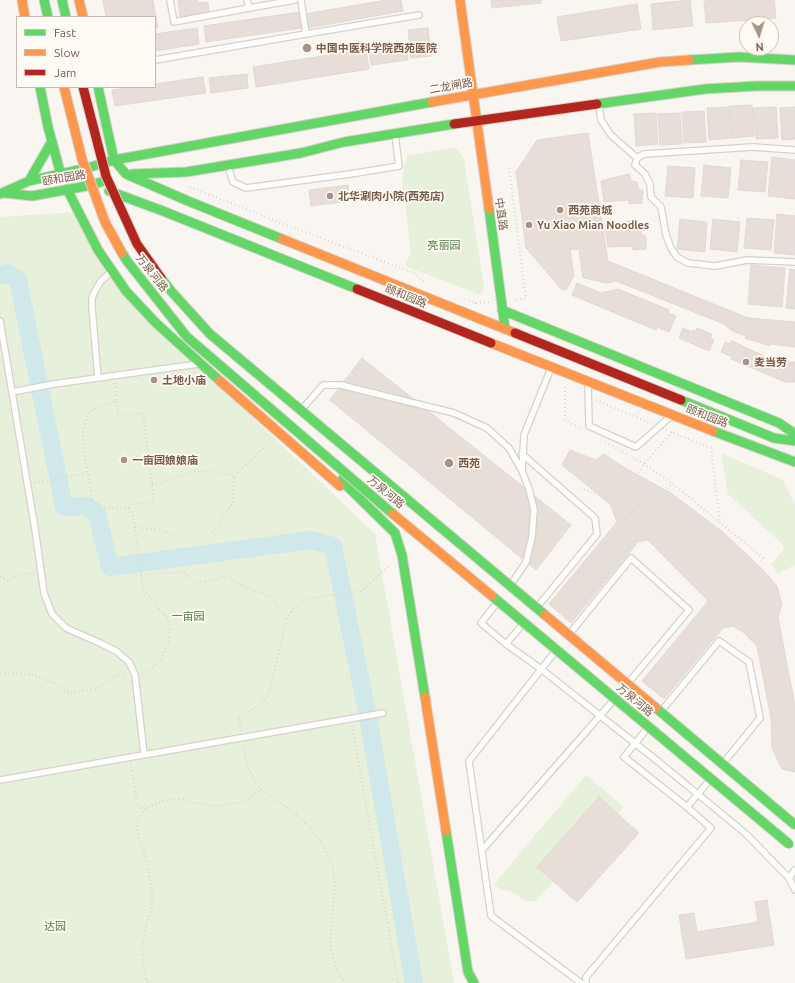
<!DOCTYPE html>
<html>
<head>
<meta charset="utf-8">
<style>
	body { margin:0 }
	#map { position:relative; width:795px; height:983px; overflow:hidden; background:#f9f5f0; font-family:Ubuntu,sans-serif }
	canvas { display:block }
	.legend { position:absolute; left:16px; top:16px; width:140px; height:72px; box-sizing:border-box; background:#fffaf3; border:1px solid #cabbb1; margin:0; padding:5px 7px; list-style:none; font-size:12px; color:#7a5c4d }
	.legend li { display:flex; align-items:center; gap:8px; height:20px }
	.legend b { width:20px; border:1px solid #cabbb1 }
	.north { position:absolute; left:739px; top:16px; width:40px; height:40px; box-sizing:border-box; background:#fffaf3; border:1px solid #cabbb1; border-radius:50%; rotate:176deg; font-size:11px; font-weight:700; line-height:16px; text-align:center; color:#7a5c4d }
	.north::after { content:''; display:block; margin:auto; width:14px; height:18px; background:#a69286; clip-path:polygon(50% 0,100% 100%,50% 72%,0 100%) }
</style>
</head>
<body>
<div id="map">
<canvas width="795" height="983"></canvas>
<ul class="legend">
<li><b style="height:5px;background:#63d668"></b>Fast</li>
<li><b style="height:5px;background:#ff974d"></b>Slow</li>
<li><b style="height:5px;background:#b3261e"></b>Jam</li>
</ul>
<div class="north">N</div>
</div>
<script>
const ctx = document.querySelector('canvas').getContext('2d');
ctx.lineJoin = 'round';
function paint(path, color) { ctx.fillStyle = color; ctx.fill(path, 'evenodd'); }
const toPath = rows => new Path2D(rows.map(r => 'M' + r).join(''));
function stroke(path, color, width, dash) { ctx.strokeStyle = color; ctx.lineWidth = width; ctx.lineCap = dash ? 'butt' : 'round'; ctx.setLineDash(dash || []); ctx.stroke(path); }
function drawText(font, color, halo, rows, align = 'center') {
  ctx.font = font + ' Ubuntu,"Noto Sans SC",sans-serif'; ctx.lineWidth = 3.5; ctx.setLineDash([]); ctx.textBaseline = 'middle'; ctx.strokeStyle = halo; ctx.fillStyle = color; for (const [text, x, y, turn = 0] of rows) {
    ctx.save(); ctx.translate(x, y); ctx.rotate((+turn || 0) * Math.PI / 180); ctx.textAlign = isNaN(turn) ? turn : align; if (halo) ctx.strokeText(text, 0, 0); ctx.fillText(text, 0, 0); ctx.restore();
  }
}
paint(toPath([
	[450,148,456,149,461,154,464,160,484,286,481,295,405,266,411,252,402,178,407,156],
	[76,212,119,290,375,534,454,983,0,983,0,217],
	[721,453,783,480,795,505,795,565,778,573,771,565,784,549,782,544,728,494],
	[586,775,623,806,618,814,600,798,554,881,535,901,526,901,512,892,500,889,494,884]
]), '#e7f0db');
stroke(toPath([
	[0,275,8,273,18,280,64,507,87,506,97,514,110,567,311,540,333,546,368,717,414,983]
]), '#d0e8ea', 18);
const building = toPath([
	[103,0,153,0,158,28,155,28,155,17,106,17,103,0],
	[178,0,197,0,197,3,208,2,209,14,180,17,178,0],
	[386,0,401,0,403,11,307,28,305,14,386,0],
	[491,0,541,0,541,3,492,8,491,0],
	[690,0,693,26,653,30,651,4,690,0],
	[722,0,774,0,776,18,706,23,704,1,722,0],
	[637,4,641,29,561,41,557,17,637,4],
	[300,12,302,28,206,42,204,26,300,12],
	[197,28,199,44,155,51,155,34,197,28],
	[428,28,431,56,411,58,408,30,428,28],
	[407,46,408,60,371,65,369,51,407,46],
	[366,49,369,69,256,87,253,67,366,49],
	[247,74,248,88,211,93,209,78,247,74],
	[203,77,206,93,115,106,112,90,134,87,155,87,155,84,203,77],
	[752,105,754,136,732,138,730,106,752,105],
	[729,107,731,138,709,140,707,108,729,107],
	[776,107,778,138,756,139,753,108,776,107],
	[795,107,795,139,782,140,780,108,795,107],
	[704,111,706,142,684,143,682,112,704,111],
	[656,113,658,144,636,146,634,114,656,113],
	[680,113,682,144,660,145,658,114,680,113],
	[588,133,608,261,748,318,795,322,795,347,770,344,770,346,745,338,746,336,732,331,724,324,616,281,606,283,583,278,579,249,570,250,574,276,566,290,562,290,526,248,516,172,537,140,588,133],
	[772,157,795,160,795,199,768,196,772,157],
	[741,160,768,162,765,192,738,190,741,160],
	[704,165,731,168,728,198,701,196,704,165],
	[668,166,695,168,693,198,665,196,668,166],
	[629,174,631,181,637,182,638,188,643,191,642,203,629,204,629,200,604,202,601,181,629,174],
	[348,185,350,201,311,206,309,190,348,185],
	[777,214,795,216,795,255,774,253,777,214],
	[747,218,774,220,771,250,744,248,747,218],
	[680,219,707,222,705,252,677,249,680,219],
	[713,219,740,222,737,252,710,249,713,219],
	[632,220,635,227,641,227,641,234,646,237,646,249,633,250,633,246,608,247,605,227,632,220],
	[751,265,785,268,782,307,748,304,751,265],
	[790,269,795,270,795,309,786,308,790,269],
	[577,283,601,293,618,289,669,310,668,313,676,316,669,332,657,327,656,330,572,295,577,283],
	[683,328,692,332,693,330,696,331,697,328,712,334,710,339,714,340,709,351,679,338,683,328],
	[732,341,764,356,785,362,795,362,795,382,785,382,731,359,732,357,721,352,725,342,730,344,732,341],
	[362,358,571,525,536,570,330,400,362,358],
	[570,450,596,460,604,454,625,468,671,493,724,533,764,571,777,586,782,605,778,617,795,706,795,772,782,769,772,748,771,718,757,646,743,632,733,626,723,628,664,699,642,681,708,601,648,540,638,542,571,623,549,604,617,522,610,504,562,465,570,450],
	[599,797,639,833,577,902,537,867,599,797],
	[767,900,774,945,686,959,679,915,694,913,697,932,758,922,755,902,767,900]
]);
paint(building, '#e6ded7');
stroke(building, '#e2d8d2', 1);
const lane = toPath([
	[170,0,174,22,249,8],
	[247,0,249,8,295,0],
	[301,0,306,34,419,15],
	[155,60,306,34],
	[599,104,601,120,611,135,637,158],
	[795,150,753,147,644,154,637,158,635,165,645,174,650,184,651,197,661,207,666,235,671,248,677,257,688,263,715,266,747,260,795,262],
	[228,166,233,182,246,188,350,174,399,166,395,135],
	[0,321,12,392,54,384,198,364],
	[98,378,92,308,92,298,95,291,101,281,112,271],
	[588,383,589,426,636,447,671,416],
	[12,392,35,529,44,593,52,614,66,628,102,644,116,651,129,662,135,675,144,754],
	[303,408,323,385,341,385,454,413,487,428,509,448,522,471],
	[522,454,595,518,597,534,539,605],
	[512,583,526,562,532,537,534,509,529,489,522,471,524,435,551,368],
	[496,604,481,623,506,644,541,669,655,759,745,833,789,878,795,890],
	[571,632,631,558,689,610,629,682],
	[506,644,522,625],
	[554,653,469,761,491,916,581,983],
	[663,709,719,641,749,662,760,718,725,761],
	[0,780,383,713],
	[687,807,708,782],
	[483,849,613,701],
	[789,878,795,870],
	[586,983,586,977,711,828,687,807,624,757,646,730]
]);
const fast = toPath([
	[44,0,48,17],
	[62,0,66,17],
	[689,60,739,57,795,60],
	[40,87,48,127,61,175],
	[98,87,114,160,126,174,188,201,282,239],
	[597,104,705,89,756,86,795,86],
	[132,174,186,172,301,153,344,142,454,124],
	[29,181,52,141],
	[67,189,98,250,126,291,156,323,220,381],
	[109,191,163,211,357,289],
	[5,193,32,196,92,185,101,182],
	[0,194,29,181,87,168,114,160,432,102],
	[489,209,505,328],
	[502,310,779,423,795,434],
	[681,400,774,438,795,441],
	[713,431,795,462],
	[343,478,347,486,395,533,402,555,425,697],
	[446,831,468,972,474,983]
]);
const slow = toPath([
	[22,0,25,17],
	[79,0,83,17],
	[460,0,489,209],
	[432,102,660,62,689,60],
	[282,239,515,333],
	[491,343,713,431],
	[220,381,340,486],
	[425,697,446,831]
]);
const jam = toPath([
	[454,124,597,104],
	[357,289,491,343],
	[515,333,681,400]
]);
stroke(lane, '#d7d1cb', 8);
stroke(fast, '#d9d2cb', 11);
stroke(slow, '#d9d2cb', 11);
stroke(jam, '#d9d2cb', 11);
stroke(toPath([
	[509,168,526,298,514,300],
	[190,187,289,226,414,273,424,282],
	[465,299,476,303,476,304],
	[476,303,489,302],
	[115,383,116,401,89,411,83,431,84,453,93,502,105,508,129,509,133,515,143,589,170,622,169,642,162,658,150,670,141,673],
	[565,387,565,420,582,429],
	[596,400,652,424],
	[116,401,118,415,143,413,154,501,128,505,129,509],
	[666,430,711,448,720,523],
	[605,442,644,464,672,483,763,558,760,564],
	[638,473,644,464,672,432],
	[35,483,87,473],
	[152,484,164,482,190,472,209,471,234,476,264,447,272,443],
	[580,488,619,502],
	[668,489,672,483],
	[135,527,162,530,177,537],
	[213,532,233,502,234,476],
	[658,539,711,584],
	[625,552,635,539],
	[141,574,184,572,194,583,229,576,243,587,269,595,287,619],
	[0,577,9,581,21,574,35,573],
	[555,602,640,503],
	[570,619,574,612,621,557],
	[0,674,17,673,34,675,54,683,68,693,95,689,117,675,127,675],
	[352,726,398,983],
	[241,731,239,719,260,705,269,693,287,619,296,605,312,598,362,591,389,566],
	[244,745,247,767,259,788,297,815,310,828,323,845,332,864,335,885,330,945,337,970,344,983],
	[131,763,137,805,145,809],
	[147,983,144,970,142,949,146,926,152,907,152,887,143,847,138,837,137,821,145,809,156,803,168,800,185,799,194,803,218,806,244,802,260,790]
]), '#dcd5d0', 2, [1, 3]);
stroke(lane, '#fefefd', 5.5);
stroke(fast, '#63d668', 9);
stroke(slow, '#ff974d', 9);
stroke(jam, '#b3261e', 9);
const fastBridge = toPath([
	[122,253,127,261,187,337,393,514],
	[161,278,171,291,210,334,545,615],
	[492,596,789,844],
	[656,708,795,825]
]);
const slowBridge = toPath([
	[64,87,82,159,105,222,122,253],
	[393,514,492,596],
	[545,615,656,708]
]);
const jamBridge = toPath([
	[83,87,106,176,137,244,161,278]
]);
stroke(fastBridge, '#dad1cc', 11, []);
stroke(slowBridge, '#dad1cc', 11, []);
stroke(jamBridge, '#dad1cc', 11, []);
stroke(fastBridge, '#63d668', 9);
stroke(slowBridge, '#ff974d', 9);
stroke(jamBridge, '#b3261e', 9);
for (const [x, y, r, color] of [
	[307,48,5,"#a69286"],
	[330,196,4,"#a69286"],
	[560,210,4,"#a69286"],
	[529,225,4,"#a69286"],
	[746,362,4,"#a69286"],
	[154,380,4,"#a69286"],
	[124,460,4,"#a69286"],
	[449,463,5,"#a69286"]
]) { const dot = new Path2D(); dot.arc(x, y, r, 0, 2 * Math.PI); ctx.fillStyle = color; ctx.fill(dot); stroke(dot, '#fffaf3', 1.5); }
drawText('bold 11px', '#7a5c4d', '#fffaf3', [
	["中国中医科学院西苑医院",316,48],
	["北华涮肉小院(西苑店)",338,196],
	["西苑商城",568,210],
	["Yu Xiao Mian Noodles",537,225],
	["麦当劳",754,362],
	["土地小庙",162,380],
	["一亩园娘娘庙",132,460],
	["西苑",458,463]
], 'left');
drawText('11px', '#7a5c4d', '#fffaf3', [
	["二龙闸路",451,86,-10],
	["颐和园路",64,178,-10],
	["中直路",501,214,82],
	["万泉河路",152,273,52],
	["颐和园路",406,296,22],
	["颐和园路",707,416,21],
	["万泉河路",386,492,40],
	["万泉河路",635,700,40]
]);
drawText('11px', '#537a41', '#fffaf3', [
	["亮丽园",444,245],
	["一亩园",188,616],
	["达园",55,926]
]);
</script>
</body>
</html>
